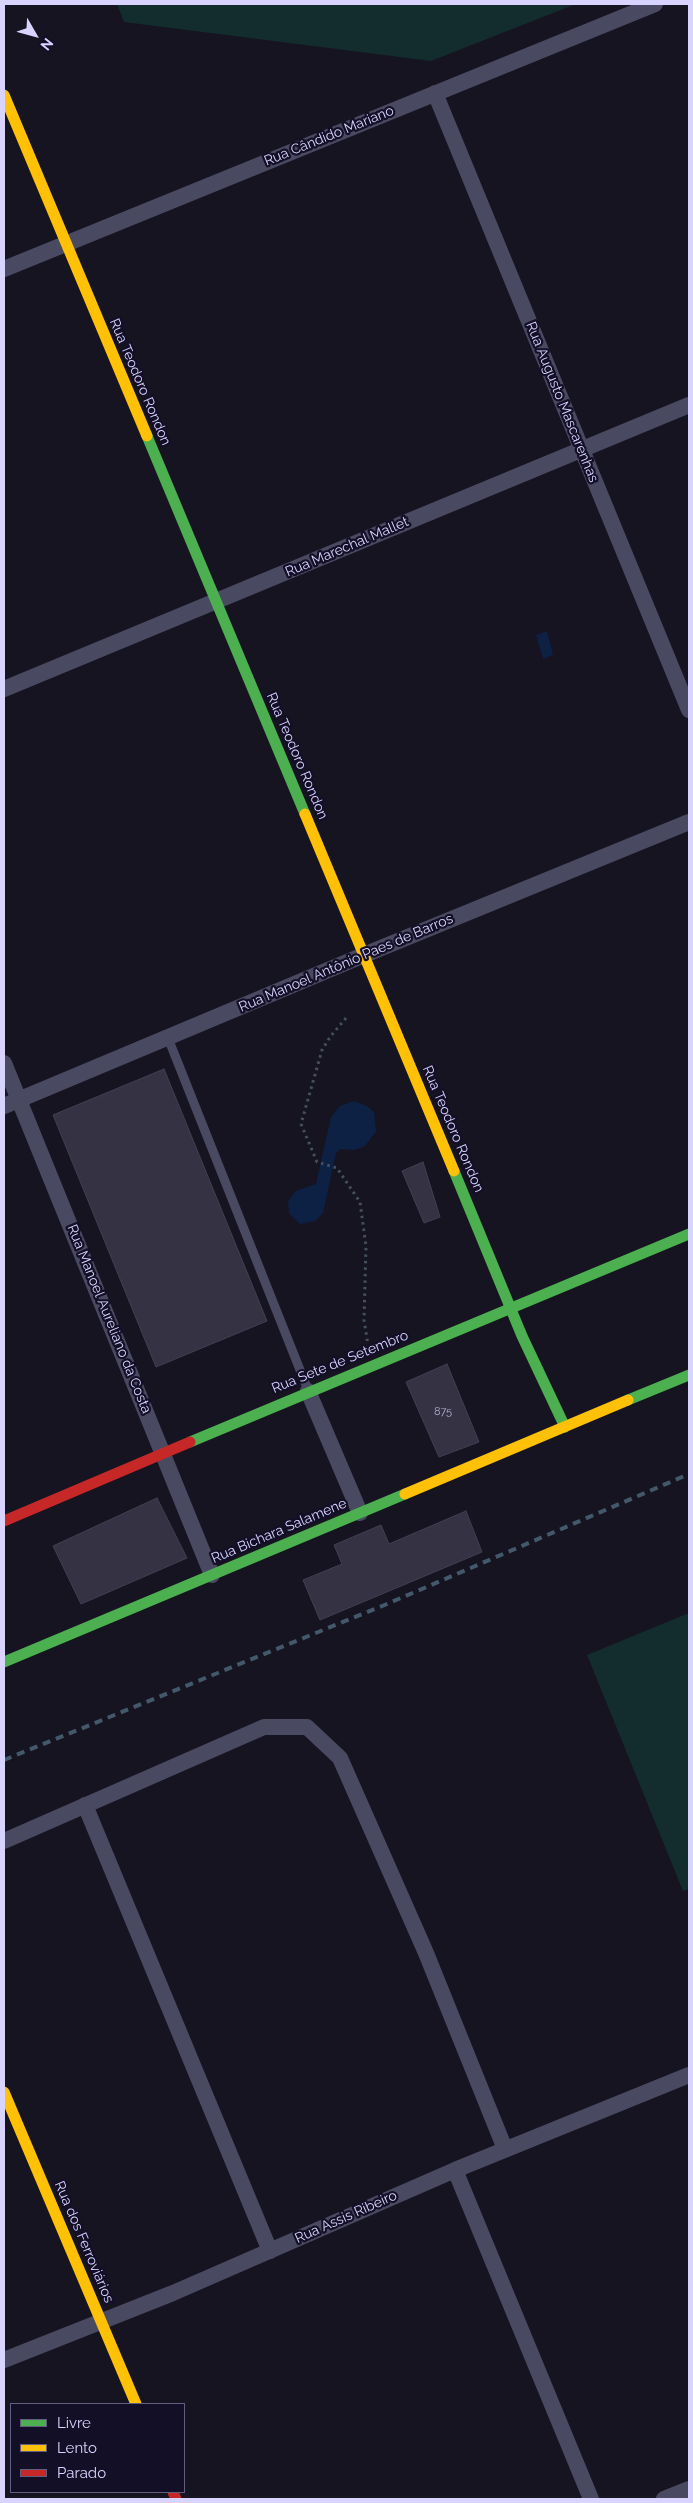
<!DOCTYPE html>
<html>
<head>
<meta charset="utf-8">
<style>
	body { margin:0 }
	#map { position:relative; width:693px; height:2503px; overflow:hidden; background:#161421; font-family:Raleway,sans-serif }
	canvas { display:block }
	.frame { position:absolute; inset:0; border:5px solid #d9d4ff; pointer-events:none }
	.legend { position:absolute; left:10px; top:2403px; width:175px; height:90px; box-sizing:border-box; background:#130f26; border:1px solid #625e7d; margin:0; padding:6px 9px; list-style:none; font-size:15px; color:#d9d4ff }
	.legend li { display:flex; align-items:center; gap:10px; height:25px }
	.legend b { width:25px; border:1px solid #625e7d }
	.north { position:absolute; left:10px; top:10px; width:50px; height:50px; -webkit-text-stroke:4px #130f26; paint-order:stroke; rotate:128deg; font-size:14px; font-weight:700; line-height:20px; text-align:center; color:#d9d4ff }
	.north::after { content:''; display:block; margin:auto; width:18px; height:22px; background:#d9d4ff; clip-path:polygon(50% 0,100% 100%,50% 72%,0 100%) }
</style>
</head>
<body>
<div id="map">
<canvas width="693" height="2503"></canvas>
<div class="frame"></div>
<ul class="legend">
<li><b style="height:6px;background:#4caf50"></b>Livre</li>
<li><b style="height:6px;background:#ffc107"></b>Lento</li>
<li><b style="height:6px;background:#c62828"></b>Parado</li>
</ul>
<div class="north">N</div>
</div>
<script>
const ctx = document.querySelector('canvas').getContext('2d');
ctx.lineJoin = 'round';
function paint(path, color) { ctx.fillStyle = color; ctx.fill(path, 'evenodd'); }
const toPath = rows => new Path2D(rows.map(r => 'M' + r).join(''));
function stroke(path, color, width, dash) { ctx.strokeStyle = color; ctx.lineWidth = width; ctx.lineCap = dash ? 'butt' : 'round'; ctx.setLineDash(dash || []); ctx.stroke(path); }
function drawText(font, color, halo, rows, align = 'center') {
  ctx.font = font + ' Raleway,sans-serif'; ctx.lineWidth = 4.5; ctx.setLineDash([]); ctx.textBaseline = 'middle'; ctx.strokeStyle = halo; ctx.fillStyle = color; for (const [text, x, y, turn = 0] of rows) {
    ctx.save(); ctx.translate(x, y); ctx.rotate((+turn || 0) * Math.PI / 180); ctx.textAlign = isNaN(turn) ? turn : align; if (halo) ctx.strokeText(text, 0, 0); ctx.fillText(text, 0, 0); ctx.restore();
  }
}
paint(toPath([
	[117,4,576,4,431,61,124,22],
	[689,1613,689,1889,683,1891,587,1655]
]), '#132c2d');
paint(toPath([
	[547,631,553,655,543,659,536,635],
	[354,1101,367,1106,374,1112,376,1131,365,1146,354,1150,340,1149,336,1153,323,1213,315,1221,300,1224,289,1213,288,1201,296,1191,316,1184,331,1117,340,1106]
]), '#0d2144');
const building = toPath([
	[164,1069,267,1321,156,1367,53,1115,164,1069],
	[423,1162,440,1217,424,1223,402,1171,423,1162],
	[447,1364,479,1442,439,1457,406,1382,447,1364],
	[157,1498,187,1558,81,1604,53,1546,157,1498],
	[466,1511,482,1552,320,1620,303,1580,342,1564,334,1545,381,1525,389,1544,466,1511]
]);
paint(building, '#343243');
stroke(building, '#433f54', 1);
stroke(toPath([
	[346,1018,330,1037,322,1050,301,1124,317,1162,337,1168,360,1202,366,1246,364,1320,368,1345]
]), '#44505f', 3, [2.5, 4]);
stroke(toPath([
	[168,1038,308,1390]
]), '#4a4962', 9);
stroke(toPath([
	[435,93,689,710],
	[4,269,655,4],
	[4,689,689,405],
	[4,1063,212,1575],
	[4,1106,364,955,689,822],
	[308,1391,360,1513],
	[85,1805,270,2251],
	[4,1841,264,1727,307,1727,340,1758,426,1953,505,2149],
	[455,2170,591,2499],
	[4,2360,173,2293,455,2170,689,2075],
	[664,2499,689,2489]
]), '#4a4962', 16);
stroke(toPath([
	[147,436,305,814],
	[454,1171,522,1336,565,1427],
	[628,1400,689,1375],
	[190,1442,689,1234],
	[4,1662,405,1494]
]), '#4caf50', 11);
stroke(toPath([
	[4,95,147,436],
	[305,814,454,1171],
	[405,1494,628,1400],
	[4,2092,136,2404]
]), '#ffc107', 11);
stroke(toPath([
	[4,1521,190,1442],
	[173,2492,176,2499]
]), '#c62828', 11);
stroke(toPath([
	[4,1760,387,1604,689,1474]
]), '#43596b', 4, [8, 6]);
drawText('11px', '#b0acd0', null, [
	["875",443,1412]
]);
drawText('14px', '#d9d4ff', '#130f26', [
	["Rua Cândido Mariano",329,136,-22],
	["Rua Teodoro Rondon",140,382,67],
	["Rua Augusto Mascarenhas",562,402,68],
	["Rua Marechal Mallet",347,547,-23],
	["Rua Teodoro Rondon",297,756,67],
	["Rua Manoel Antônio Paes de Barros",346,963,-23],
	["Rua Teodoro Rondon",453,1129,67],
	["Rua Manoel Aureliano da Costa",109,1319,68],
	["Rua Sete de Setembro",340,1362,-22],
	["Rua Bichara Salamene",279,1531,-23],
	["Rua Assis Ribeiro",346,2217,-24],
	["Rua dos Ferroviários",84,2242,67]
]);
</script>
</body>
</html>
